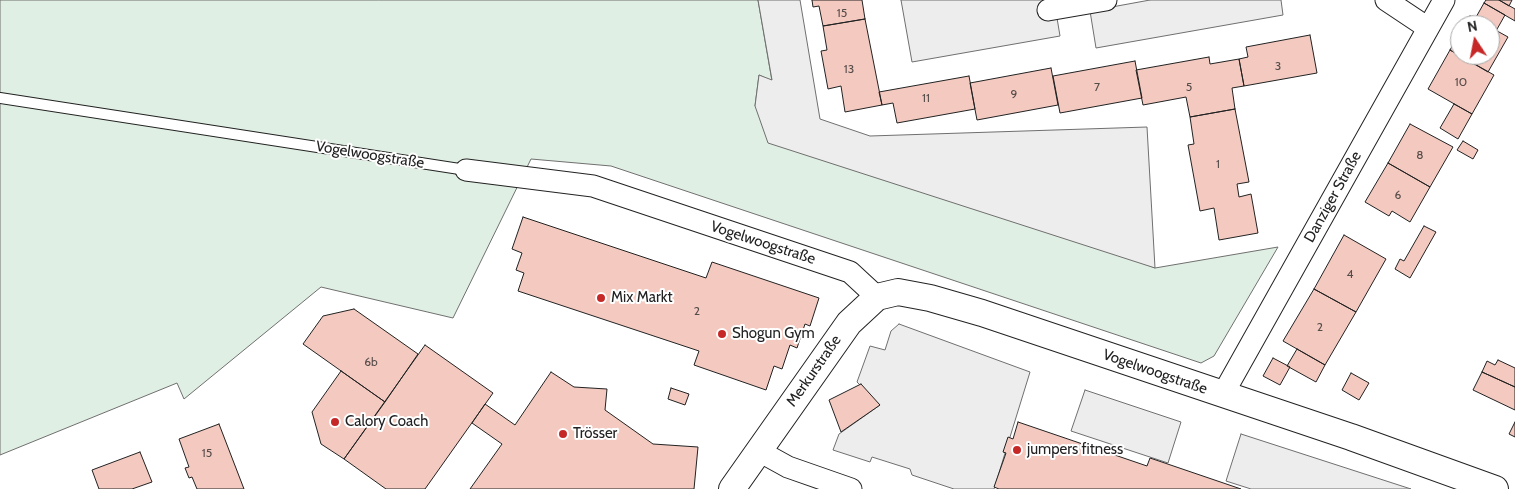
<!DOCTYPE html>
<html>
<head>
<meta charset="utf-8">
<style>
	body { margin:0 }
	#map { position:relative; width:1515px; height:489px; overflow:hidden; background:#fff; font-family:Cabin,sans-serif }
	canvas { display:block }
	.north { position:absolute; left:1450px; top:15px; width:50px; height:50px; box-sizing:border-box; background:#fff; border:1px solid #a7a7a7; border-radius:50%; rotate:349deg; font-size:14px; font-weight:700; line-height:20px; text-align:center; color:#222 }
	.north::after { content:''; display:block; margin:auto; width:18px; height:22px; background:#c62828; clip-path:polygon(50% 0,100% 100%,50% 72%,0 100%) }
</style>
</head>
<body>
<div id="map">
<canvas width="1515" height="489"></canvas>
<div class="north">N</div>
</div>
<script>
const ctx = document.querySelector('canvas').getContext('2d');
ctx.lineJoin = 'round';
function paint(path, color) { ctx.fillStyle = color; ctx.fill(path, 'evenodd'); }
const toPath = rows => new Path2D(rows.map(r => 'M' + r).join(''));
function stroke(path, color, width, dash) { ctx.strokeStyle = color; ctx.lineWidth = width; ctx.lineCap = dash ? 'butt' : 'round'; ctx.setLineDash(dash || []); ctx.stroke(path); }
function drawText(font, color, halo, rows, align = 'center') {
  ctx.font = font + ' Cabin,sans-serif'; ctx.lineWidth = 4; ctx.setLineDash([]); ctx.textBaseline = 'middle'; ctx.strokeStyle = halo; ctx.fillStyle = color; for (const [text, x, y, turn = 0] of rows) {
    ctx.save(); ctx.translate(x, y); ctx.rotate((+turn || 0) * Math.PI / 180); ctx.textAlign = isNaN(turn) ? turn : align; if (halo) ctx.strokeText(text, 0, 0); ctx.fillText(text, 0, 0); ctx.restore();
  }
}
const green = toPath([
	[0,0,758,0,772,81,759,75,755,106,1155,268,1278,247,1214,356,1201,363,611,166,531,159,453,318,321,287,184,399,177,383,0,455,0,0]
]);
paint(green, '#e0efe3');
stroke(green, '#6f6f6f', 1);
const parking = toPath([
	[758,0,800,0,820,119,870,136,1147,127,1155,268,768,143,755,106,759,75,772,80,758,0],
	[901,0,1054,0,1060,36,912,62,901,0],
	[1150,0,1281,0,1283,15,1096,48,1090,11,1150,0],
	[899,324,1030,372,994,489,954,489,912,475,910,469,872,457,870,462,833,450,839,434,880,405,857,382,870,346,885,350,891,331,899,324],
	[1085,390,1181,422,1168,463,1071,431,1085,390],
	[1241,434,1411,489,1251,489,1226,481,1241,434]
]);
paint(parking, '#ededed');
stroke(parking, '#6f6f6f', 1);
const building = toPath([
	[812,0,862,0,865,19,823,26,819,6,813,7,812,0],
	[1486,0,1499,0,1515,9,1515,21,1484,3,1486,0],
	[1499,0,1512,0,1509,6,1499,0],
	[1484,3,1505,15,1496,31,1490,27,1490,25,1486,25,1475,19,1484,3],
	[1470,16,1475,19,1486,25,1464,25,1470,16],
	[865,19,882,105,845,112,841,86,828,89,821,51,827,50,823,26,865,19],
	[1490,27,1508,37,1488,72,1450,50,1460,32,1460,55,1490,55,1490,27],
	[1310,35,1317,73,1244,86,1239,59,1248,57,1246,47,1310,35],
	[1450,50,1494,75,1472,114,1428,89,1450,50],
	[1209,57,1210,64,1239,59,1244,86,1232,88,1235,109,1190,117,1186,97,1143,105,1136,70,1209,57],
	[1135,61,1142,98,1060,113,1053,76,1135,61],
	[1051,68,1058,105,977,120,970,83,1051,68],
	[969,76,975,109,897,123,893,103,882,105,879,92,969,76],
	[1454,104,1472,114,1458,139,1440,128,1454,104],
	[1235,109,1249,182,1237,184,1239,197,1251,194,1258,233,1219,240,1214,208,1200,211,1188,145,1194,144,1190,117,1235,109],
	[1410,124,1453,147,1430,187,1388,163,1410,124],
	[1463,141,1478,150,1473,159,1457,150,1463,141],
	[1388,163,1430,187,1410,222,1392,211,1389,216,1365,202,1388,163],
	[523,217,706,278,712,262,819,298,810,326,805,324,797,348,790,345,782,369,774,366,766,390,694,365,699,351,518,291,524,273,516,270,522,253,512,249,523,217],
	[1424,226,1436,232,1410,278,1395,269,1400,259,1404,261,1424,226],
	[1344,235,1386,259,1356,312,1314,289,1344,235],
	[1314,289,1356,312,1325,365,1283,341,1314,289],
	[354,309,418,354,385,402,303,344,323,316,354,309],
	[425,345,493,393,425,489,386,489,344,459,425,345],
	[1297,349,1325,365,1316,382,1287,366,1297,349],
	[1273,358,1290,367,1280,385,1263,376,1273,358],
	[1498,360,1515,368,1515,387,1482,372,1487,361,1495,365,1498,360],
	[341,371,385,402,344,459,321,444,312,412,341,371],
	[551,372,574,387,607,389,605,410,653,444,698,447,694,489,470,489,502,444,472,423,485,404,515,425,551,372],
	[1482,372,1515,387,1515,410,1473,390,1482,372],
	[1351,373,1369,383,1359,400,1342,390,1351,373],
	[861,384,880,405,841,432,829,400,861,384],
	[671,388,689,394,685,405,668,399,671,388],
	[1018,422,1147,466,1150,458,1241,489,999,489,994,487,1006,453,1003,452,1008,437,1013,439,1018,422],
	[1515,422,1515,437,1509,434,1515,422],
	[219,424,244,489,197,489,192,477,189,478,185,468,189,467,179,439,219,424],
	[140,452,152,482,132,489,99,489,92,470,140,452]
]);
paint(building, '#f3c9c0');
stroke(building, '#222', 1);
const service = toPath([
	[0,98,466,170]
]);
const minor = toPath([
	[1386,0,1428,28],
	[1048,10,1106,0],
	[466,170,593,186,850,272,877,297],
	[1223,394,1444,0],
	[759,451,788,467,851,489]
]);
const tertiary = toPath([
	[732,489,849,323,877,297,898,292,930,298,982,313,1351,437,1495,489]
]);
stroke(service, '#222', 12);
stroke(minor, '#222', 23);
stroke(tertiary, '#222', 28);
stroke(service, '#fff', 10);
stroke(minor, '#fff', 21);
stroke(tertiary, '#fff', 26);
for (const [x, y, r, color] of [
	[601,298,5,"#c62828"],
	[722,334,5,"#c62828"],
	[335,422,5,"#c62828"],
	[563,434,5,"#c62828"],
	[1017,450,5,"#c62828"]
]) { const dot = new Path2D(); dot.arc(x, y, r, 0, 2 * Math.PI); ctx.fillStyle = color; ctx.fill(dot); stroke(dot, '#fff', 2); }
drawText('12px', '#564c4a', null, [
	["15",842,13],
	["3",1278,66],
	["13",849,69],
	["10",1461,82],
	["7",1097,87],
	["5",1189,87],
	["9",1014,94],
	["11",926,98],
	["8",1420,155],
	["1",1218,164],
	["6",1398,195],
	["4",1350,274],
	["2",697,311],
	["2",1320,327],
	["6b",371,362],
	["15",207,453]
]);
drawText('15px', '#222', '#fff', [
	["Vogelwoogstraße",370,155,9],
	["Danziger Straße",1333,197,-61],
	["Vogelwoogstraße",763,243,18],
	["Merkurstraße",814,371,-55],
	["Vogelwoogstraße",1155,372,19]
]);
drawText('15px', '#222', '#fff', [
	["Mix Markt",611,298],
	["Shogun Gym",732,334],
	["Calory Coach",345,422],
	["Trösser",573,434],
	["jumpers fitness",1027,450]
], 'left');
</script>
</body>
</html>
